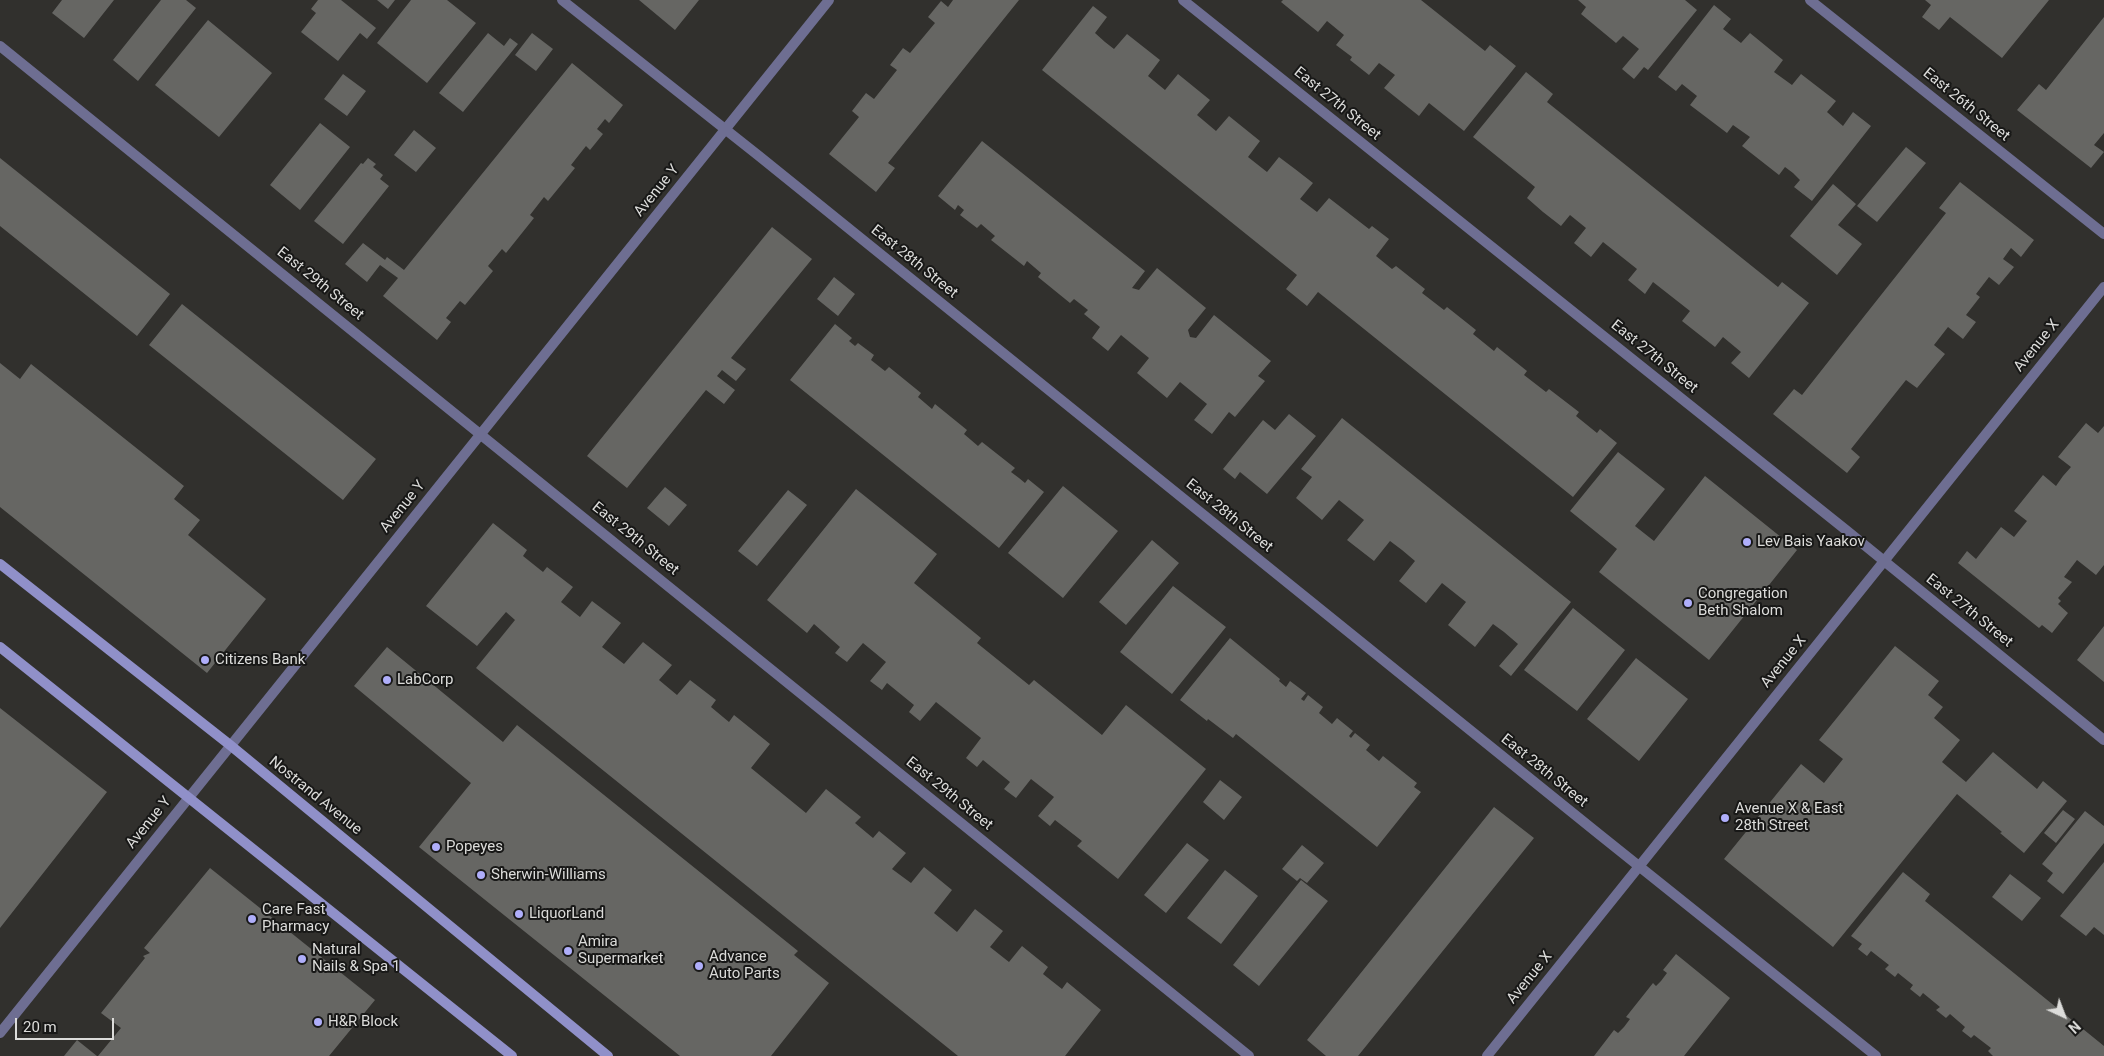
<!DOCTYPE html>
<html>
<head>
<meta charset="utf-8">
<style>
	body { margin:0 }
	#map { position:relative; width:2104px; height:1056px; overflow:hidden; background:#31302d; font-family:Roboto,sans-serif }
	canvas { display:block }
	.north { position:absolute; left:2039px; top:991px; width:50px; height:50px; -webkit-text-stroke:4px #181817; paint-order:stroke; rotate:137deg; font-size:14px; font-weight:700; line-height:20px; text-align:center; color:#dcdcda }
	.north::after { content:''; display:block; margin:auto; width:18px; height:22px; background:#dcdcda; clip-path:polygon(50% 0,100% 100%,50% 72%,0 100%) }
	.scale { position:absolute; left:15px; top:1018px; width:99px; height:22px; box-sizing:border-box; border:2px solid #dcdcda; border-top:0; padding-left:6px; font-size:15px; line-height:18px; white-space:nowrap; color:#dcdcda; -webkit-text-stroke:4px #181817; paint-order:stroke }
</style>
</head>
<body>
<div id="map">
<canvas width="2104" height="1056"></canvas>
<div class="north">N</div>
<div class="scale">20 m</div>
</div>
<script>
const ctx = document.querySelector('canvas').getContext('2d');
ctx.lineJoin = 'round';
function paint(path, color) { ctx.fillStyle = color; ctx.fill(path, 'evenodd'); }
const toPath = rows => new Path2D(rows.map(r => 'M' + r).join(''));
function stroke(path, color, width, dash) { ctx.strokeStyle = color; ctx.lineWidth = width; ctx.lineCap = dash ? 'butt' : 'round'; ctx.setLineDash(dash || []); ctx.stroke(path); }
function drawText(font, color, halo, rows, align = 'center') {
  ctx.font = font + ' Roboto,sans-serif'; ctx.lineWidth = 4; ctx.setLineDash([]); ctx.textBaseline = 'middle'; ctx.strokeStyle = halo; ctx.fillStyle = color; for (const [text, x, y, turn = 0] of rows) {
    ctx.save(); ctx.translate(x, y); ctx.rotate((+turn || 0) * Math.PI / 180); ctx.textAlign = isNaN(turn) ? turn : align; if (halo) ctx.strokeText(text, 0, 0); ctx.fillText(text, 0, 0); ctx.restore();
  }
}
paint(toPath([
	[62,0,114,0,84,38,52,13],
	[161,0,186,0,196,8,138,81,113,60],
	[318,0,341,0,376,28,367,39,360,33,338,61,301,32,316,13,311,9],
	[377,0,395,0,388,9],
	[411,0,447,0,476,23,427,83,377,43],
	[639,0,699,0,675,30],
	[953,0,1019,0,888,163,895,168,876,192,829,154,859,117,852,111,866,93,874,99,897,70,890,65,903,48,910,53,935,23,928,17,941,1,948,7],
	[1283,0,1421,0,1485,51,1490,45,1516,66,1464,131,1429,103,1419,116,1384,88,1395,75,1379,63,1369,75,1350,60,1352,57,1336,45,1344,35,1327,21,1318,32,1281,2],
	[1578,0,1685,0,1697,10,1648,70,1644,67,1634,79,1622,69,1639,49,1623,36,1616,43,1581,14,1586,7],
	[1925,0,2049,0,2002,58,1950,17,1939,30,1922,17,1931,5],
	[1714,5,1731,19,1723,29,1741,43,1750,33,1783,60,1774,72,1792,85,1801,74,1836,101,1827,112,1843,126,1853,112,1871,126,1812,201,1794,187,1800,180,1793,173,1785,167,1779,175,1742,146,1750,137,1733,125,1727,133,1690,105,1697,96,1682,84,1676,91,1658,77],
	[1093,6,1107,17,1095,33,1105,42,1114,49,1127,34,1160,60,1148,76,1165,90,1178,74,1210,100,1197,115,1216,131,1229,116,1260,141,1248,157,1267,172,1279,157,1295,169,1313,183,1300,199,1317,212,1329,198,1369,229,1372,226,1389,239,1376,256,1392,269,1396,266,1425,289,1422,293,1444,310,1447,307,1476,330,1473,334,1494,351,1497,347,1527,371,1524,375,1546,392,1549,389,1579,412,1576,416,1597,433,1600,429,1617,443,1573,497,1318,292,1307,306,1286,289,1297,275,1042,70],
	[2104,17,2104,133,2094,145,2104,152,2091,168,2017,110,2039,84,2046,90],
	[208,20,272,73,219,137,155,85],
	[488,33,504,46,510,38,518,44,463,112,439,93],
	[532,33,553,49,536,71,515,55],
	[572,63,623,105,609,123,605,119,597,129,603,134,590,150,586,146,571,165,575,168,548,201,544,197,530,215,534,218,506,253,502,249,488,266,493,271,465,305,460,301,446,318,451,322,437,340,383,296,398,278,380,265,367,282,345,264,363,243,385,260,387,257,404,270],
	[1526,72,1553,94,1547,102,1778,287,1782,282,1809,303,1749,378,1731,363,1741,352,1723,337,1715,347,1682,321,1690,311,1653,282,1645,294,1628,280,1637,269,1603,242,1591,257,1574,243,1586,228,1570,215,1561,226,1543,212,1527,198,1535,187,1473,137],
	[343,74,366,91,347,116,324,99],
	[320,123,350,147,300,210,270,185],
	[414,130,436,148,416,172,394,155],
	[982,141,1145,271,1132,288,1139,290,1157,268,1206,308,1188,330,1190,337,1196,338,1214,315,1271,361,1258,376,1265,381,1235,417,1229,412,1212,434,1194,420,1207,404,1180,382,1167,398,1137,373,1149,358,1121,335,1108,351,1092,338,1100,327,1084,314,1088,310,1074,299,1070,303,1038,277,1041,273,1027,261,1024,266,991,240,995,236,981,224,977,228,960,215,964,210,958,205,955,210,938,196],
	[1906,147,1926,163,1877,222,1857,206],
	[0,158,170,294,137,336,0,226],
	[368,158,376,164,373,167,383,175,380,179,389,186,343,244,314,221,361,163,363,164],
	[1960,182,2034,240,2021,257,2011,248,2003,259,2014,267,1999,285,1989,277,1976,294,1980,297,1966,315,1976,322,1963,339,1948,327,1934,345,1945,354,1917,388,1906,380,1851,449,1860,457,1847,473,1773,414,1794,389,1802,395,1843,343,1946,213,1939,208],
	[1833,184,1856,204,1838,225,1862,244,1837,275,1790,236],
	[772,227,812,259,731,358,746,369,736,381,722,370,717,376,735,390,724,404,706,390,627,488,587,456],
	[834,277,855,294,838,316,817,299],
	[182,304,376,459,343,500,149,345],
	[835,324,852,338,849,341,855,346,858,343,874,355,871,360,885,371,889,367,921,393,918,397,932,409,935,404,967,430,964,434,978,446,982,442,1015,468,1011,472,1019,478,1025,483,1028,479,1044,492,999,548,790,380],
	[0,363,20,379,31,364,184,486,174,499,200,520,188,535,266,599,207,673,0,507],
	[1289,414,1316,436,1267,494,1240,472,1235,479,1223,469,1263,420,1275,430],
	[1342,418,1571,602,1511,676,1499,666,1518,644,1504,632,1493,624,1475,647,1448,625,1466,602,1442,583,1426,603,1399,581,1415,561,1402,550,1390,541,1374,561,1347,540,1364,520,1339,500,1322,520,1296,498,1312,477,1301,469],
	[2086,423,2098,433,2104,426,2104,565,2096,575,2077,560,2064,577,2072,582,2058,598,2061,601,2058,604,2068,613,2052,633,2042,625,2039,628,1958,563,1967,551,1976,559,2001,527,2014,537,2027,521,2014,511,2043,475,2056,486,2063,476,2071,467,2058,457],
	[1618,452,1665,489,1635,526,1654,541,1705,476,1797,550,1709,660,1599,572,1617,549,1570,511],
	[1063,486,1118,531,1063,598,1008,553],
	[665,487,687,505,669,526,647,508],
	[856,489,937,554,914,583,981,638,977,643,1029,685,1034,680,1102,735,1126,705,1206,769,1118,879,1077,846,1082,841,1055,820,1050,826,1038,816,1054,797,1031,779,1016,798,1004,789,1010,782,983,760,977,767,966,758,981,738,936,702,920,721,909,712,914,705,887,683,882,690,870,681,886,662,863,643,847,662,835,653,840,647,814,624,807,633,767,600],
	[788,490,807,505,757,566,738,551],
	[493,523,527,550,523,556,543,572,547,567,573,587,561,602,580,617,592,601,621,623,602,647,624,664,643,642,672,665,659,680,677,695,690,680,716,700,711,707,729,722,734,715,770,744,751,768,806,813,826,789,861,817,855,823,873,838,879,831,906,853,892,869,911,883,924,867,952,890,934,913,957,932,975,909,1003,931,990,947,1009,962,1022,946,1048,967,1043,974,1062,989,1067,982,1101,1010,1065,1056,958,1056,476,668,515,620,506,612,477,646,426,606],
	[1152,540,1179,563,1126,625,1099,602],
	[1173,586,1226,627,1172,694,1120,652],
	[1573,608,1625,650,1577,711,1524,670],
	[2104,626,2104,682,2077,660],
	[1230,638,1280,679,1279,681,1286,687,1290,681,1306,693,1301,699,1304,701,1308,695,1323,707,1319,713,1332,724,1337,718,1353,731,1349,736,1351,738,1355,733,1370,745,1366,750,1379,761,1383,756,1417,783,1414,787,1421,792,1377,847,1236,734,1233,738,1208,719,1207,721,1180,700],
	[1895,646,1939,681,1928,695,1943,707,1934,718,1960,740,1942,762,1966,782,1993,752,2037,789,2043,781,2067,801,2024,853,2000,833,2002,832,1957,794,1833,947,1724,859,1801,764,1824,783,1843,759,1819,740],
	[387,647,503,742,517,725,798,951,794,955,829,983,771,1056,680,1056,419,847,471,783,354,686],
	[1636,658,1688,699,1639,761,1587,719],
	[0,708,107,792,0,928],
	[1220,780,1242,797,1224,820,1203,802],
	[1494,807,1534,838,1358,1056,1326,1056,1307,1040],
	[2063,810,2075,819,2056,843,2044,833],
	[2085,811,2104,826,2104,843,2063,894,2047,881,2053,873,2042,864],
	[1187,843,1209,860,1166,913,1144,895],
	[1302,845,1324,863,1307,883,1300,878,1297,881,1282,869],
	[2104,862,2104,935,2094,927,2086,936,2060,916],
	[210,868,375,1000,329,1056,98,1056,121,1028,101,1013,145,958,143,956,150,953,144,948],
	[1225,870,1258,896,1221,944,1187,918],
	[1903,872,1930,894,1925,901,2104,1046,2104,1056,1993,1056,1988,1051,1991,1048,1974,1035,1971,1038,1962,1031,1965,1027,1950,1014,1946,1018,1936,1010,1940,1007,1923,993,1920,997,1910,989,1913,985,1898,973,1895,977,1885,969,1889,965,1871,951,1867,956,1858,949,1862,944,1851,936],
	[2010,874,2041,898,2022,921,1992,897],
	[1301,880,1328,901,1259,986,1233,965],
	[1676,954,1730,998,1711,1022,1684,1056,1594,1056,1614,1030,1618,1033,1624,1027,1630,1019,1626,1017,1653,983,1656,986,1661,981,1667,973,1663,970],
	[77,1040,97,1056,64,1056]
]), '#666663');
stroke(toPath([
	[562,0,759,156,1600,835,1876,1056],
	[1183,0,1846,530,2104,740],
	[1810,0,2104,234],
	[0,46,1249,1056],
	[0,1033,829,0],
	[1487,1056,2104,287]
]), '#6e6e92', 10);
stroke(toPath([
	[0,564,230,745,608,1056],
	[0,647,512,1056]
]), '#9090c9', 10);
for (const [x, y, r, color] of [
	[1747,542,5,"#afaefa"],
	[1688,603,5,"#afaefa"],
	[205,660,5,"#afaefa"],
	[387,680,5,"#afaefa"],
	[1725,818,5,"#afaefa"],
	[436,847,5,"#afaefa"],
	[481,875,5,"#afaefa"],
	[519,914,5,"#afaefa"],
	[252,919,5,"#afaefa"],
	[568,951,5,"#afaefa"],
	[302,959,5,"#afaefa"],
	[699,966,5,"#afaefa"],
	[318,1022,5,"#afaefa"]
]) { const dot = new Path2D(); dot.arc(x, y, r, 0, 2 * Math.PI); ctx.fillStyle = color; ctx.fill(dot); stroke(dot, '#181817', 2); }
drawText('15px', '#dcdcda', '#181817', [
	["East 27th Street",1337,104,39],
	["East 26th Street",1966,105,39],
	["Avenue Y",657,191,-51],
	["East 28th Street",914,262,39],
	["East 29th Street",320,284,39],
	["Avenue X",2037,346,-51],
	["East 27th Street",1654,357,39],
	["Avenue Y",403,507,-51],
	["East 28th Street",1229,516,39],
	["East 29th Street",635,539,39],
	["East 27th Street",1969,611,39],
	["Avenue X",1784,662,-51],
	["East 28th Street",1544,771,39],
	["East 29th Street",949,794,39],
	["Nostrand Avenue",315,796,39],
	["Avenue Y",149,823,-51],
	["Avenue X",1530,978,-51]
]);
drawText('15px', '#dcdcda', '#181817', [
	["Lev Bais Yaakov",1757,542],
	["Congregation",1698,594],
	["Beth Shalom",1698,611],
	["Citizens Bank",215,660],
	["LabCorp",397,680],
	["Avenue X & East",1735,809],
	["28th Street",1735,826],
	["Popeyes",446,847],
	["Sherwin-Williams",491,875],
	["Care Fast",262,910],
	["Pharmacy",262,927],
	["LiquorLand",529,914],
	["Amira",578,942],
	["Supermarket",578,959],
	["Natural",312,950],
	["Nails & Spa 1",312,967],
	["Advance",709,957],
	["Auto Parts",709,974],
	["H&R Block",328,1022]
], 'left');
</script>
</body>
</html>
